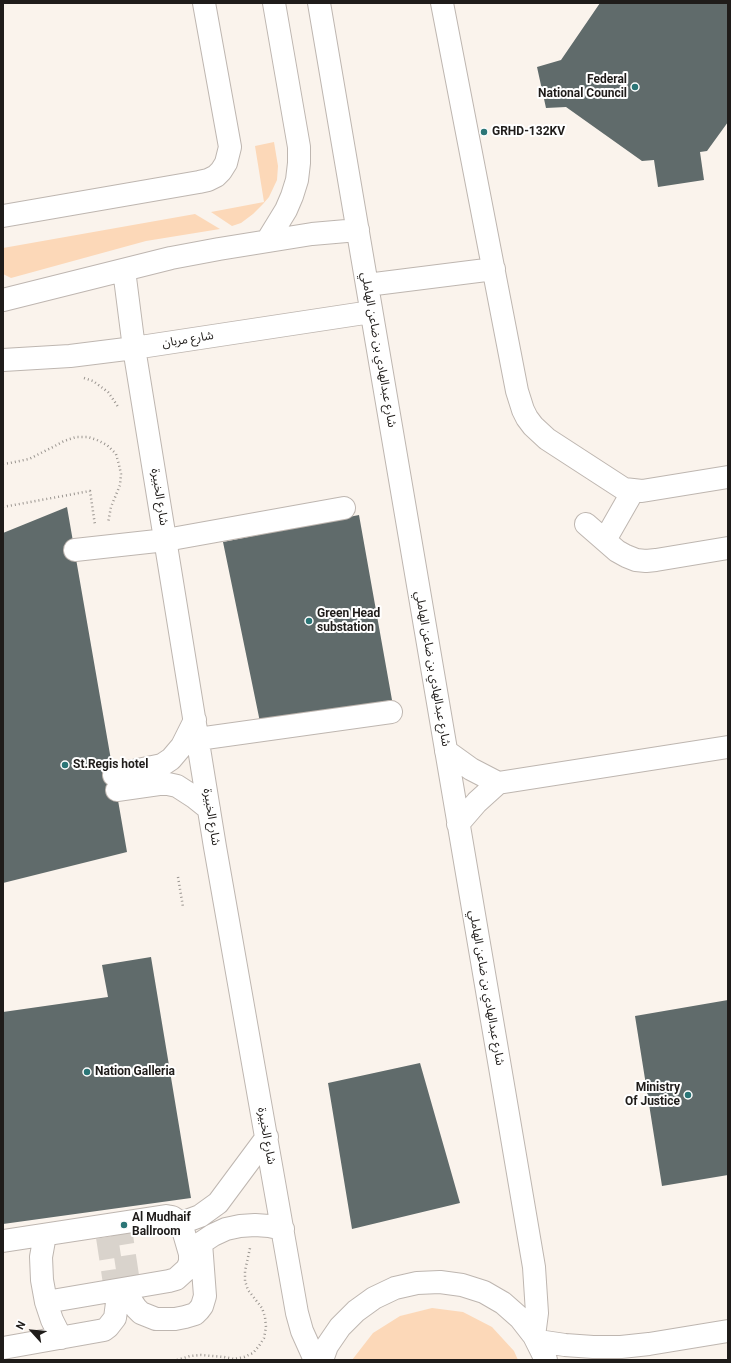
<!DOCTYPE html>
<html>
<head>
<meta charset="utf-8">
<style>
	body { margin:0 }
	#map { position:relative; width:731px; height:1363px; overflow:hidden; background:#faf3ec; font-family:Roboto,sans-serif }
	canvas { display:block }
	.frame { position:absolute; inset:0; border:4px solid #1f1c1a; pointer-events:none }
	.north { position:absolute; left:12px; top:1311px; width:40px; height:40px; -webkit-text-stroke:3px #fff; paint-order:stroke; rotate:297deg; font-size:11px; font-weight:700; line-height:16px; text-align:center; color:#1f1c1a }
	.north::after { content:''; display:block; margin:auto; width:14px; height:18px; background:#1f1c1a; clip-path:polygon(50% 0,100% 100%,50% 72%,0 100%) }
</style>
</head>
<body>
<div id="map">
<canvas width="731" height="1363"></canvas>
<div class="frame"></div>
<div class="north">N</div>
</div>
<script>
const ctx = document.querySelector('canvas').getContext('2d');
ctx.lineJoin = 'round';
function paint(path, color) { ctx.fillStyle = color; ctx.fill(path, 'evenodd'); }
const toPath = rows => new Path2D(rows.map(r => 'M' + r).join(''));
function stroke(path, color, width, dash) { ctx.strokeStyle = color; ctx.lineWidth = width; ctx.lineCap = dash ? 'butt' : 'round'; ctx.setLineDash(dash || []); ctx.stroke(path); }
function drawText(font, color, halo, rows, align = 'center') {
  ctx.font = font + ' Roboto,"Noto Sans Arabic",sans-serif'; ctx.lineWidth = 4; ctx.setLineDash([]); ctx.textBaseline = 'middle'; ctx.strokeStyle = halo; ctx.fillStyle = color; for (const [text, x, y, turn = 0] of rows) {
    ctx.save(); ctx.translate(x, y); ctx.rotate((+turn || 0) * Math.PI / 180); ctx.textAlign = isNaN(turn) ? turn : align; if (halo) ctx.strokeText(text, 0, 0); ctx.fillText(text, 0, 0); ctx.restore();
  }
}
paint(toPath([
	[274,142,278,166,277,180,269,197,263,204,253,214,241,223,232,226,211,212,264,202,255,146],
	[195,214,220,229,146,241,11,278,3,274,3,248],
	[432,1308,463,1312,492,1327,514,1351,518,1360,352,1360,373,1333,400,1316]
]), '#fcd8b8');
paint(toPath([
	[600,3,728,3,728,122,707,151,700,152,704,180,658,187,654,160,642,161,566,107,546,108,537,67,561,60],
	[67,507,127,852,3,883,3,533],
	[359,515,392,700,260,722,223,542],
	[151,957,191,1198,3,1224,3,1012,108,997,102,965],
	[728,1000,728,1175,662,1186,635,1016],
	[420,1063,460,1203,352,1229,328,1083]
]), '#606b6b');
stroke(toPath([
	[120,1223,132,1302],
	[107,1237,117,1303]
]), '#d9d3cc', 22, [22, 11]);
const minor = toPath([
	[319,3,534,1267,537,1313,534,1336],
	[442,3,517,391,523,410,527,418,533,426,547,439,624,489,642,491,728,477],
	[3,216,199,182,208,180,216,176,221,171,226,163,230,147,204,3],
	[267,241,286,210,292,196,297,180,299,163,299,147,274,3],
	[124,270,134,348,215,847,297,1313,302,1331,315,1360],
	[367,285,494,269],
	[3,300,171,258,219,249,312,234,358,230],
	[3,360,70,356,134,348,371,312],
	[586,524,617,551,626,556,636,560,646,561,656,560,728,548],
	[605,540,633,491],
	[75,550,166,540,344,508],
	[198,739,391,712],
	[446,751,471,769,498,783],
	[114,775,162,765,171,759,182,746,195,720],
	[117,790,159,784,168,784,177,786,194,797,209,809],
	[458,824,477,802,498,783,728,747],
	[181,1223,200,1216,218,1203,267,1137],
	[45,1235,41,1257,42,1280,46,1302,52,1320,61,1338],
	[3,1241,166,1216,172,1217,181,1223,190,1254,190,1262,187,1269,176,1279,169,1281,46,1302],
	[191,1253,201,1243,213,1235,226,1229,240,1226,255,1225,269,1226,283,1229],
	[132,1302,136,1308,141,1313,156,1319,175,1319,185,1317,195,1314,199,1310,202,1306,205,1296,201,1243],
	[538,1341,565,1345,593,1347,621,1347,649,1344,728,1331],
	[3,1348,104,1330,108,1327,115,1318,117,1303],
	[322,1360,327,1346,340,1327,356,1311,374,1298,395,1288,417,1283,440,1282,462,1285,484,1292,503,1303,520,1318,534,1336,546,1360]
]);
stroke(minor, '#beb6b0', 24);
stroke(toPath([
	[84,378,93,381,108,392,119,408],
	[3,464,10,463,29,459,53,447,64,441,76,437,88,437,97,440,107,445,116,454,119,465,121,474,120,485,111,507,108,523],
	[3,507,90,491,95,525],
	[178,877,183,907],
	[177,1360,190,1356,201,1355,224,1357,234,1359,244,1357,253,1353,259,1346,264,1338,266,1327,265,1317,262,1308,248,1290,245,1281,245,1271,250,1248]
]), '#9a9590', 2.5, [1, 3]);
stroke(minor, '#fff', 22);
for (const [x, y, r, color] of [
	[635,87,4,"#2b7576"],
	[484,132,4,"#2b7576"],
	[309,621,4,"#2b7576"],
	[65,765,4,"#2b7576"],
	[87,1072,4,"#2b7576"],
	[688,1095,4,"#2b7576"],
	[124,1225,4,"#2b7576"]
]) { const dot = new Path2D(); dot.arc(x, y, r, 0, 2 * Math.PI); ctx.fillStyle = color; ctx.fill(dot); stroke(dot, '#fff', 1.5); }
drawText('bold 12px', '#1f1c1a', '#fff', [
	["Federal",627,80,"right"],
	["National Council",627,94,"right"],
	["GRHD-132KV",492,132],
	["Green Head",317,614],
	["substation",317,628],
	["St.Regis hotel",73,765],
	["Nation Galleria",95,1072],
	["Ministry",680,1088,"right"],
	["Of Justice",680,1102,"right"],
	["Al Mudhaif",132,1218],
	["Ballroom",132,1232]
], 'left');
drawText('12px', '#1f1c1a', '#fff', [
	["شارع مربان",188,340,-9],
	["شارع عبدالهادي بن ضاعن الهاملي",378,350,80],
	["شارع الخبيرة",159,497,81],
	["شارع عبدالهادي بن ضاعن الهاملي",432,669,80],
	["شارع الخبيرة",211,817,81],
	["شارع عبدالهادي بن ضاعن الهاملي",486,988,80],
	["شارع الخبيرة",266,1136,80]
]);
</script>
</body>
</html>
